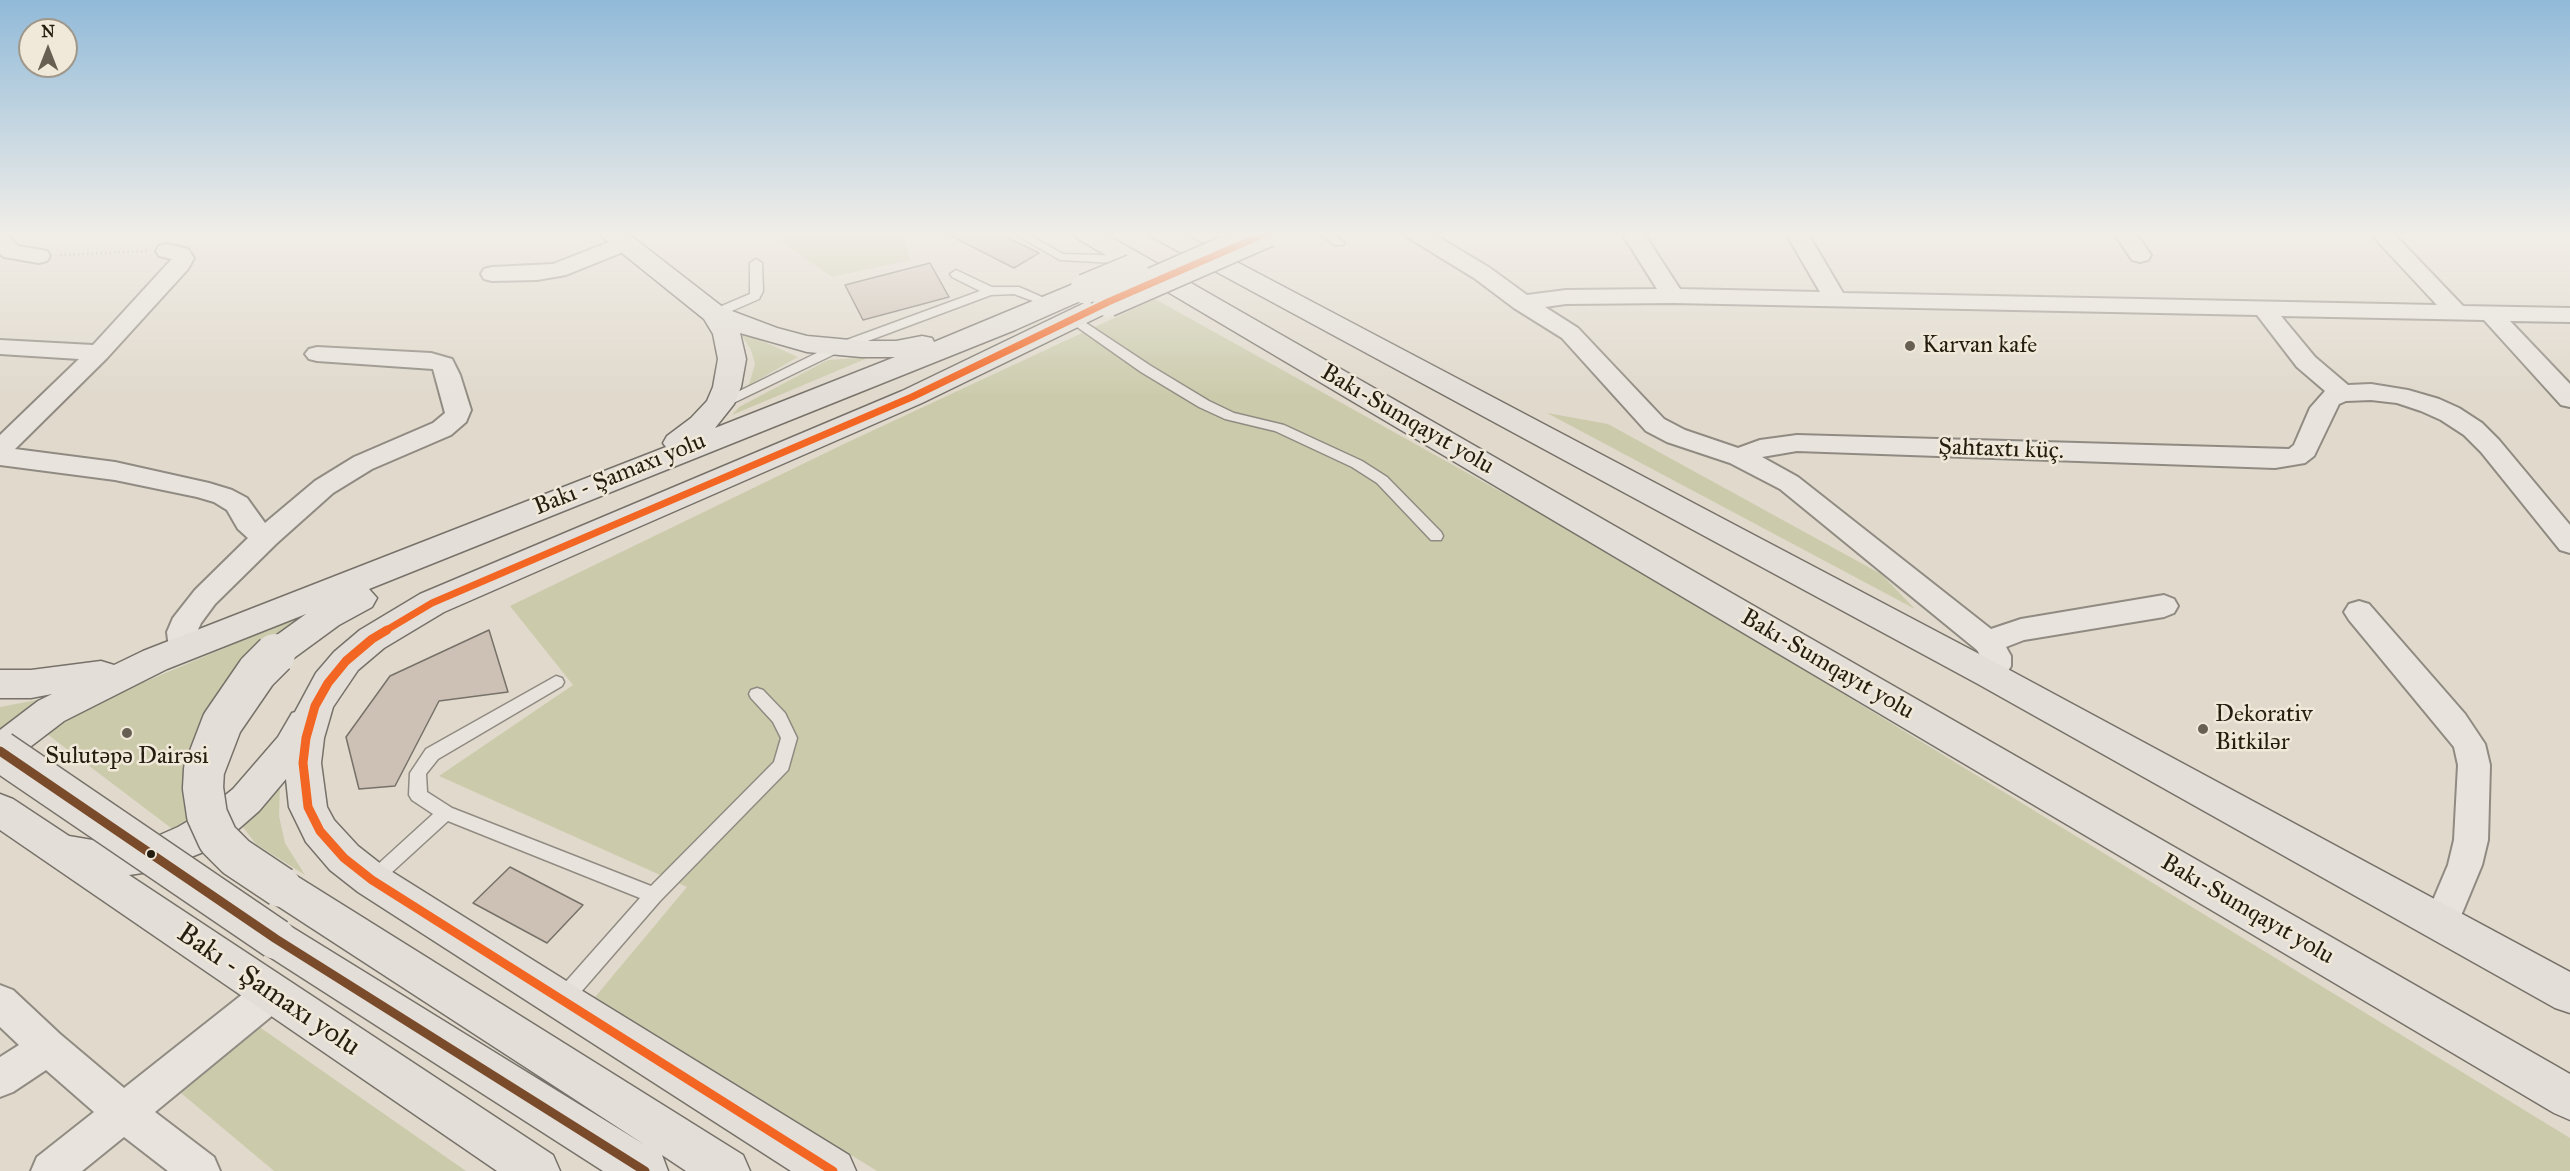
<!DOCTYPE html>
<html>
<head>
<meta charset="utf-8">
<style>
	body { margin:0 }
	#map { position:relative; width:2570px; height:1171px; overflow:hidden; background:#e0d9cc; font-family:"IM FELL Great Primer",serif }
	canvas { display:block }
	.north { position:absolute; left:18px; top:18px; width:60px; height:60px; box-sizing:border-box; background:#f0e8d9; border:2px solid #9f9789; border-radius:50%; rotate:0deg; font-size:16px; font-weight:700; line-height:24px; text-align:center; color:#261d11 }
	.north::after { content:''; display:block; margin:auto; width:21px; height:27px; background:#675f52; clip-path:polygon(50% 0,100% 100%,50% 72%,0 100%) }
</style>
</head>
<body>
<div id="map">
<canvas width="2570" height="1171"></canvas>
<div class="north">N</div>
</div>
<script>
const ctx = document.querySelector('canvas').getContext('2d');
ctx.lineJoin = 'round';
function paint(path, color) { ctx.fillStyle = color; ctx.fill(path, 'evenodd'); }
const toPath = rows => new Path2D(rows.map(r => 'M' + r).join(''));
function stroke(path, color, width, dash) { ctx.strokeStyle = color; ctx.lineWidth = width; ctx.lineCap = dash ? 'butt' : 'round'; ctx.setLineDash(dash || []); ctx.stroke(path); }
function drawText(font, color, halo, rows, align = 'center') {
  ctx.font = font + ' "IM FELL Great Primer",serif'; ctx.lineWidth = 5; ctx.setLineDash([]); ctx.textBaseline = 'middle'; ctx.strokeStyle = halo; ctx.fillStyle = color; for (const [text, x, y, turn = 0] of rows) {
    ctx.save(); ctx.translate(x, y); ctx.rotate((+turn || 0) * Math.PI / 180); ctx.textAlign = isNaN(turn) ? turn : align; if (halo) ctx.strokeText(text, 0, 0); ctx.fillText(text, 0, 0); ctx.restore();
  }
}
paint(toPath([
	[798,232,918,232,904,238,910,260,832,277,779,240],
	[1155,299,1629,563,2570,1138,2570,1171,877,1171,595,997,687,887,439,776,573,685,510,606,846,443],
	[738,330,798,357,749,385,755,364,751,350],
	[870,357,732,415,739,407,828,360],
	[1547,413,1608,424,1881,574,1915,609],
	[326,605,189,759,182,788,185,814,204,853,47,734,80,712,116,694],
	[63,695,0,735,0,707],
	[280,786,279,816,285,843,305,875,256,844,239,822],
	[258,1026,466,1171,274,1171,175,1088]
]), '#cbcbac');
const building = toPath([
	[943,232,996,232,1039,253,1014,268,943,232],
	[930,263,949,297,863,320,845,285,930,263],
	[489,630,508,692,439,701,395,786,359,789,346,737,390,676,489,630],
	[510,867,583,905,547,943,473,903,510,867]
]);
paint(building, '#cdc0b4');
stroke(building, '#767169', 1.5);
const service = toPath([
	[1011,232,1025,232,1063,254,1133,256,1139,260,1133,264,1060,260,1011,232],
	[1316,232,1330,232,1345,243,1343,245,1335,245,1316,232],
	[756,259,762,263,763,291,759,299,718,317,710,317,710,311,750,294,750,263,756,259],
	[956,270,992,287,1019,287,1058,304,1052,308,1014,294,991,295,841,351,725,407,720,408,713,404,833,345,980,291,952,277,950,274,956,270],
	[1074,315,1151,366,1209,401,1234,413,1284,425,1362,461,1387,477,1441,532,1443,536,1441,540,1431,540,1377,483,1352,467,1275,431,1225,419,1199,407,1141,372,1070,322,1070,316,1074,315],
	[556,676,562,678,564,682,562,686,438,759,426,774,427,792,452,808,651,886,774,762,781,738,773,722,751,698,749,694,751,690,757,688,763,690,785,713,797,738,788,770,660,901,568,1007,561,1010,554,1007,551,1001,554,995,640,898,448,821,378,885,372,888,366,885,363,880,366,875,433,814,412,800,409,795,410,773,426,749,556,676]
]);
const minor = toPath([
	[1404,232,1430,232,1490,268,1527,295,1566,290,1657,289,1621,232,1643,232,1680,289,1820,292,1785,232,1807,232,1843,293,2437,305,2369,232,2392,232,2463,306,2570,308,2570,322,2510,321,2570,384,2570,407,2561,405,2484,320,2281,316,2315,357,2348,385,2371,384,2408,390,2439,399,2459,408,2482,423,2499,440,2570,525,2570,553,2560,550,2481,452,2464,435,2441,420,2421,411,2397,403,2371,400,2346,401,2339,404,2314,456,2305,463,2275,468,1797,451,1762,457,1798,477,1991,629,2021,619,2164,595,2174,599,2178,606,2174,613,2164,617,2024,640,2006,647,2011,656,2011,666,2001,683,1990,687,1979,683,1975,675,1981,664,1981,657,1977,650,1780,489,1730,463,1667,442,1646,431,1562,338,1514,308,1474,278,1407,237,1404,232],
	[1673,303,2257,315,2297,367,2325,391,2310,408,2294,445,2289,449,1797,435,1760,440,1738,448,1685,430,1664,419,1578,328,1545,307,1566,304,1673,303],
	[2113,232,2135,232,2151,255,2148,260,2140,262,2132,260,2113,232],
	[0,234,8,236,18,246,47,251,50,256,47,261,39,263,4,257,0,254,0,234],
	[625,236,633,238,636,243,633,248,566,275,537,280,492,281,484,279,481,274,484,269,492,267,553,264,625,236],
	[167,244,188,249,194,258,188,269,107,358,15,449,115,462,209,483,232,490,247,498,265,523,315,481,354,457,433,423,445,413,433,369,317,361,309,359,305,354,309,349,317,347,431,353,452,359,460,375,471,410,466,422,451,435,372,469,333,493,277,543,215,604,201,623,197,632,199,648,195,656,184,659,173,656,169,648,167,632,173,618,195,590,248,538,238,529,227,510,214,502,197,497,115,480,0,465,0,435,79,359,0,354,0,340,93,345,170,261,172,259,159,256,156,251,159,246,167,244],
	[2359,601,2369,604,2465,714,2485,744,2490,765,2488,840,2482,865,2453,935,2441,940,2429,935,2423,924,2448,865,2454,840,2458,765,2454,747,2349,620,2344,612,2349,604,2359,601],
	[271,977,284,982,289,994,284,1006,155,1112,214,1157,220,1171,168,1171,124,1137,82,1171,31,1171,37,1157,94,1112,46,1070,13,1092,0,1097,0,1057,19,1045,0,1027,0,985,13,990,60,1034,124,1088,258,982,271,977]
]);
const trunk = toPath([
	[599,232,626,232,724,308,777,328,807,336,861,341,896,341,922,336,932,338,934,342,1076,283,1085,281,1094,283,1098,289,1094,295,1015,330,369,589,377,598,372,607,339,625,287,663,275,667,263,663,258,654,263,645,306,614,167,669,64,721,26,750,13,765,0,770,0,730,38,701,52,694,31,698,0,698,0,670,31,670,101,661,114,665,143,651,666,447,663,443,667,436,691,418,707,401,713,387,718,359,713,334,704,319,602,237,599,232],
	[740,333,807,352,861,357,895,357,715,428,734,404,741,387,746,359,740,333],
	[1071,232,1102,232,2570,1074,2570,1120,2554,1113,1075,237,1071,232],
	[1148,232,1180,232,2002,666,2570,972,2570,1013,2555,1008,1978,684,1152,237,1148,232],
	[1108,294,1117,296,1121,302,1117,308,922,403,444,612,384,648,358,670,333,707,324,738,321,763,327,807,334,820,358,846,386,868,576,987,849,1155,856,1171,791,1171,358,892,330,870,306,842,289,807,286,779,259,811,235,832,206,851,156,871,129,875,553,1155,560,1171,497,1171,0,830,0,794,13,799,69,836,104,842,127,842,153,838,178,827,207,810,233,789,278,737,292,713,295,712,316,673,334,652,360,630,420,594,902,391,1099,296,1108,294],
	[281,870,295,875,743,1155,750,1171,686,1171,662,1155,668,1171,603,1171,262,952,256,939,262,926,276,921,290,926,645,1145,267,899,261,887,267,875,281,870]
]);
stroke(service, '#908b82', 3);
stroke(minor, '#908b82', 4);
stroke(trunk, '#767169', 3);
stroke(toPath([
	[60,255,148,251]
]), '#a39f99', 3, [1.5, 3]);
paint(service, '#e8e4dd');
paint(minor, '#e8e4dd');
paint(trunk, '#e3dfd8');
const trunkBridgeFar1 = toPath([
	[1085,289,1133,269],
	[1108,302,1268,232]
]);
const trunkBridge = toPath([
	[275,654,257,672,222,723,204,770,203,788,207,815,218,839,236,857,281,887],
	[0,751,276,939]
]);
stroke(trunkBridgeFar1, '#767169', 32, []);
stroke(trunkBridge, '#767169', 43, []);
stroke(trunkBridgeFar1, '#e3dfd8', 29);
stroke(trunkBridge, '#e3dfd8', 40);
stroke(toPath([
	[0,751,276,939,645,1171]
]), '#7a4b2a', 9);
stroke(toPath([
	[385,631,432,603,912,397,1108,302,1269,232]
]), '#f26522', 7);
stroke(toPath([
	[387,630,372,639,346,661,328,683,315,706,306,738,303,763,308,807,320,831,344,858,372,880,833,1171]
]), '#f26522', 9);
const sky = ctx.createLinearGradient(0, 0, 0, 396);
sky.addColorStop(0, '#91bad9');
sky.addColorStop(0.59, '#f1eee8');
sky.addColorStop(1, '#f1eee800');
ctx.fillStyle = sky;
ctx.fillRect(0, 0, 2570, 396);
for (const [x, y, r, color] of [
	[1910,346,6,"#675f52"],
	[2203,729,6,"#675f52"],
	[127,733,6,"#675f52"],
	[151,854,5,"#261d11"]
]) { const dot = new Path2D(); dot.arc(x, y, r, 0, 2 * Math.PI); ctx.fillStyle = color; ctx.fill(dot); stroke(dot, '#f0e8d9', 2); }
drawText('24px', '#261d11', '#f0e8d9', [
	["Karvan kafe",1922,346],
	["Dekorativ",2215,715],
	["Bitkilər",2215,743],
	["Sulutəpə Dairəsi",127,757,"center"]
], 'left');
drawText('24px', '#261d11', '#f0e8d9', [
	["Bakı-Sumqayıt yolu",1407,420,30],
	["Şahtaxtı küç.",2001,450,2],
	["Bakı - Şamaxı yolu",620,475,-22],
	["Bakı-Sumqayıt yolu",1827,665,30],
	["Bakı-Sumqayıt yolu",2247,910,30]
]);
drawText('28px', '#261d11', '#f0e8d9', [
	["Bakı - Şamaxı yolu",268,991,34]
]);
</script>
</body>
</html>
